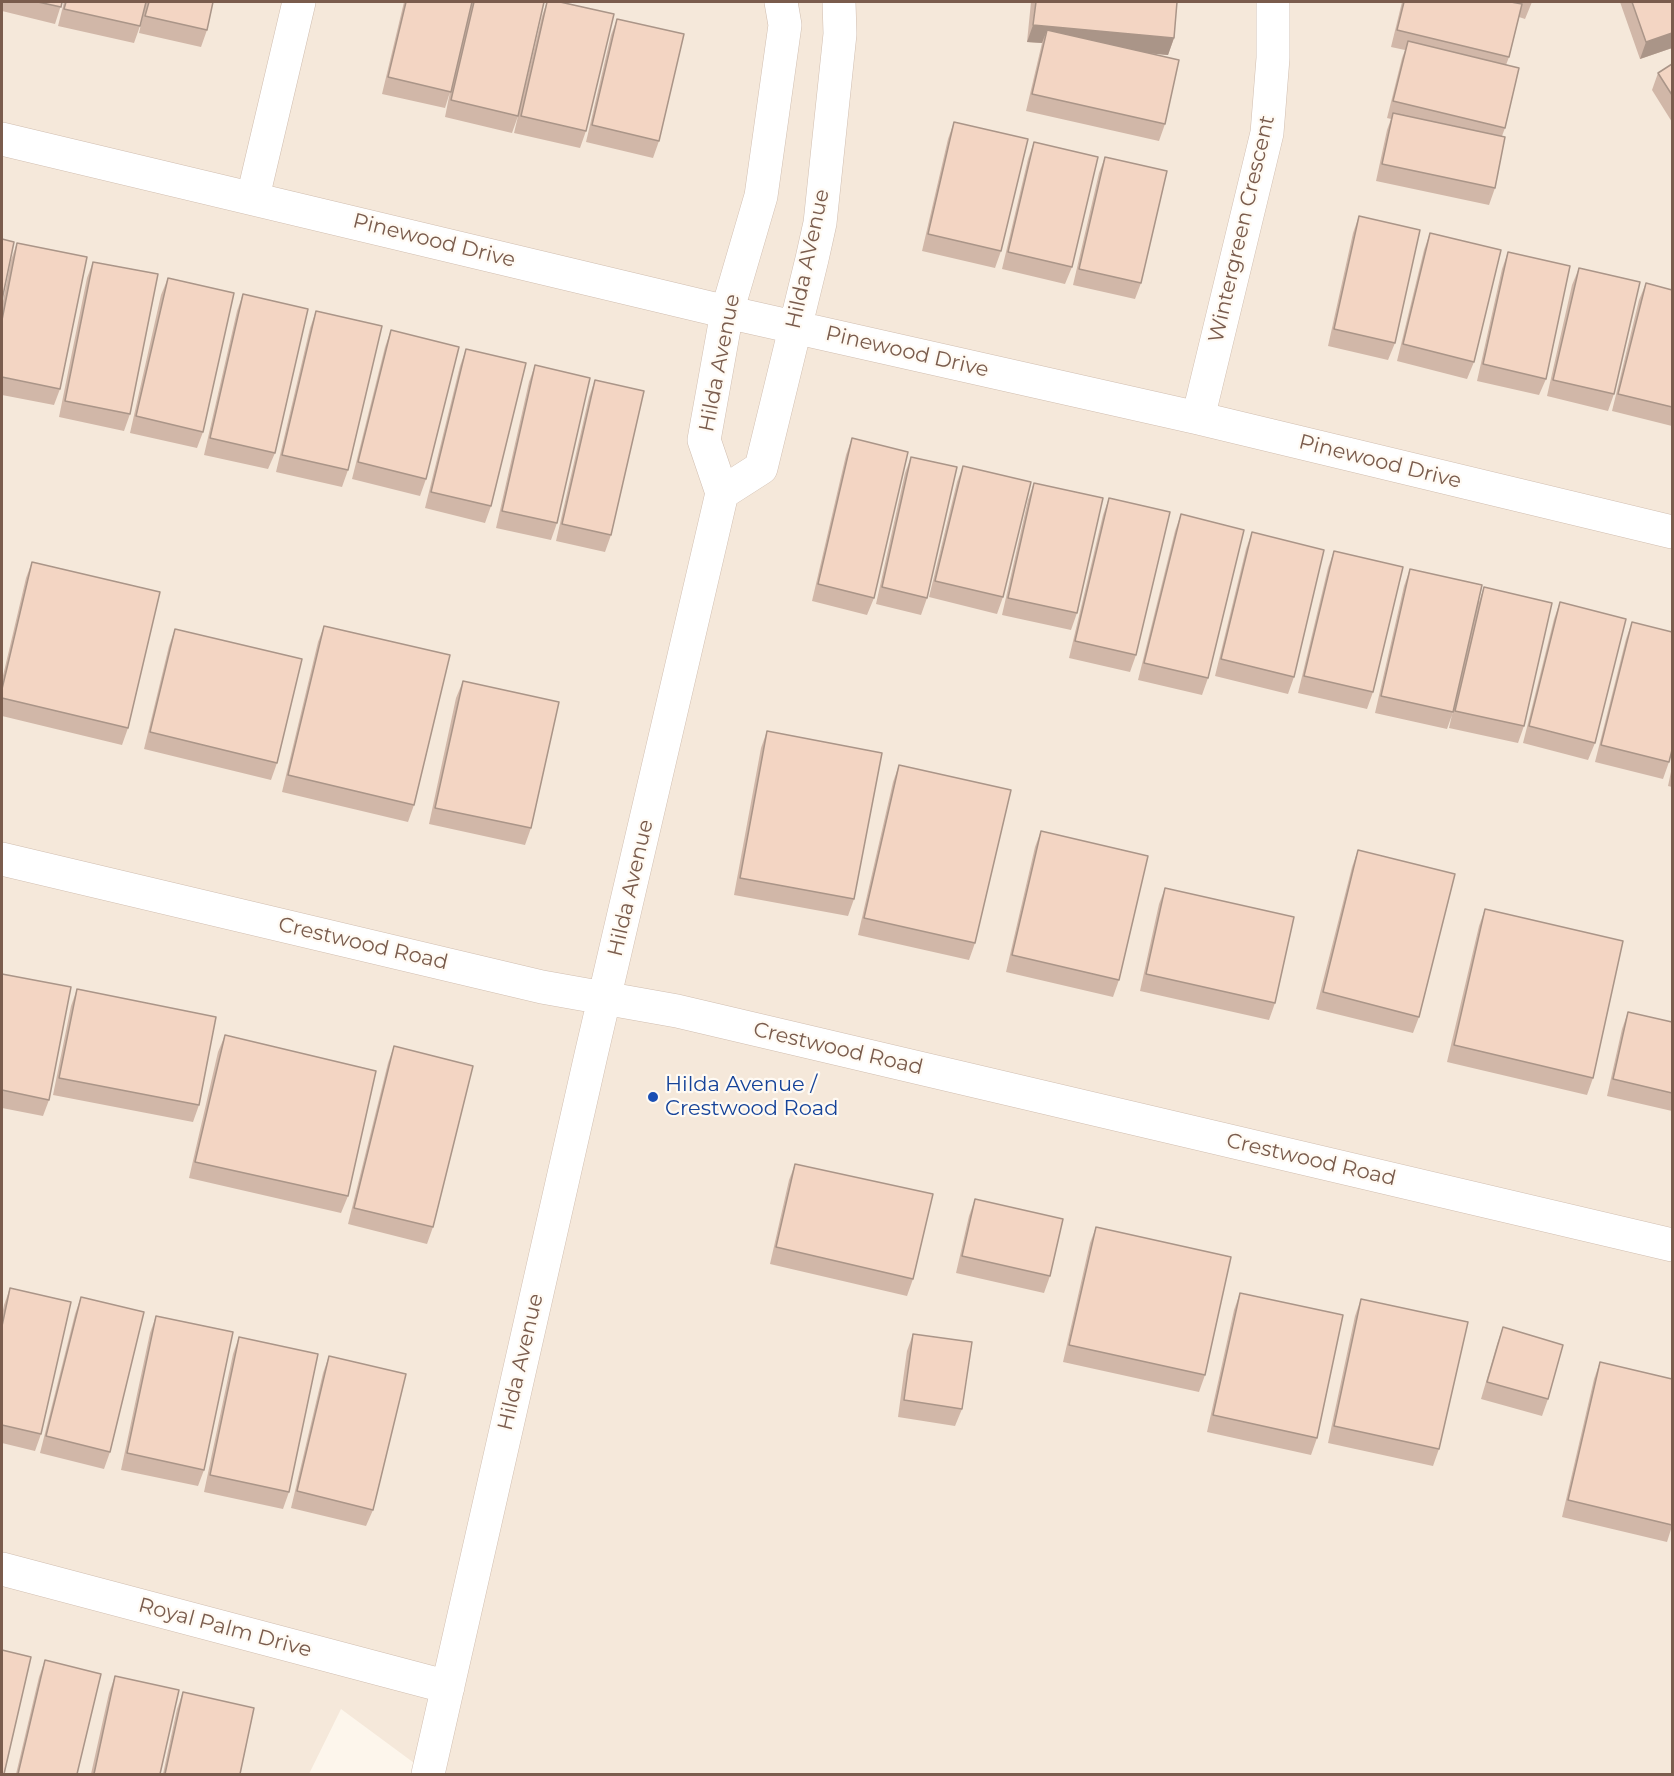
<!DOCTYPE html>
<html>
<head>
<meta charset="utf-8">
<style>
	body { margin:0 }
	#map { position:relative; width:1674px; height:1776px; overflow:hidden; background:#fdf6ec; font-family:Montserrat,sans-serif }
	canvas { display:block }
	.frame { position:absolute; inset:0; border:3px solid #7a5c4d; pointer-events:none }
</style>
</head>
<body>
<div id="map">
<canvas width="1674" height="1776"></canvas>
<div class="frame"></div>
</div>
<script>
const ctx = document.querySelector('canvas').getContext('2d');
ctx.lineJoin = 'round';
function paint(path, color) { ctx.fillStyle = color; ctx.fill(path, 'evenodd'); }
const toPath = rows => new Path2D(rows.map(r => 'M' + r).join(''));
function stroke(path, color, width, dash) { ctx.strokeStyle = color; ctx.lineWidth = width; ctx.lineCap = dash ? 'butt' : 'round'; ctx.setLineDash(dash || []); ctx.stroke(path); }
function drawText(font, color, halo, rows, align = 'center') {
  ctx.font = font + ' Montserrat,sans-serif'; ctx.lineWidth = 4.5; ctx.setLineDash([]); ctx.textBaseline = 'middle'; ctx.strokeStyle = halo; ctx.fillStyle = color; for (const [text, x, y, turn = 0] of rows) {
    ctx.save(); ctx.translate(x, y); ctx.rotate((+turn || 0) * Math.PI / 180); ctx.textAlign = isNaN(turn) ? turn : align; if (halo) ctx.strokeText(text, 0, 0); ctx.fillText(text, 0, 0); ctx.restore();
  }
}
paint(toPath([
	[2,2,1672,2,1672,1774,429,1774,341,1709,309,1774,2,1774]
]), '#f5e8da');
const minor = toPath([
	[2,139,727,312,1198,418,1672,532],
	[253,197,299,2],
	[1198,418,1267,133,1273,58,1273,2],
	[722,493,761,468,812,259,820,223,840,34,839,2],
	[2,859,542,987,677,1011,1672,1245],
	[2,1569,448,1687],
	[428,1774,591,1055,722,493,704,440,727,312,761,196,785,25,781,2]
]);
stroke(minor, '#d1beb0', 34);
stroke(minor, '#fff', 33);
paint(toPath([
	[2,2,62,2,55,24,2,11],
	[64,2,146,2,140,26,134,43,58,26],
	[146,2,213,2,207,30,201,47,139,33],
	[404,2,544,2,518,116,512,133,445,117,450,92,445,108,382,94],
	[547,2,586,131,580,148,514,133,542,16],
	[1031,2,1177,2,1174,38,1168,55,1148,53,1165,124,1159,141,1026,111,1042,43,1027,42],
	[1402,2,1532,2,1525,19,1519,17,1509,57,1506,65,1505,128,1502,136,1495,188,1489,205,1376,181,1387,130,1391,119,1387,118,1402,58,1405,50,1391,47],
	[1620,2,1672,2,1672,48,1640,59],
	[617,19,659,141,653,158,586,142,611,35],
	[1672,64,1672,122,1652,90,1658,73],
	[954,122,1001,251,995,268,922,251,948,139],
	[1034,142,1072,267,1065,284,1002,269,1028,159],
	[1105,157,1141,283,1135,299,1073,285,1099,173],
	[1359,216,1395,343,1388,360,1328,346,1353,233],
	[1430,233,1474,362,1467,379,1397,361,1424,250],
	[17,243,60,389,54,405,2,395,2,306,11,260],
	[1508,252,1546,379,1539,395,1477,381,1502,269],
	[93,262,130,414,124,431,59,417,87,278],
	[1579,268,1614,394,1608,411,1547,396,1572,285],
	[168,278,203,432,197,448,130,433,161,295],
	[1646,283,1672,290,1672,426,1612,411,1639,300],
	[243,294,275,453,268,469,204,455,237,311],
	[316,311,348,470,342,487,276,472,310,328],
	[391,330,426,479,420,496,352,479,385,347],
	[466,349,491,506,485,523,425,508,460,366],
	[535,365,557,523,551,540,496,528,529,382],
	[595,380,611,535,605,552,556,541,589,397],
	[852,438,874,598,867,615,812,601,846,455],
	[911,457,927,598,921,615,876,604,905,473],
	[963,466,1003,597,997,614,929,597,957,482],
	[1034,483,1077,613,1071,630,1002,615,1028,500],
	[1109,498,1136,655,1130,672,1069,658,1103,515],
	[1181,514,1208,678,1202,695,1138,680,1175,531],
	[1252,532,1294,677,1288,694,1215,676,1246,549],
	[1334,551,1373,692,1367,709,1298,693,1328,568],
	[32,562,128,728,122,745,2,716,2,680,26,578],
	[1410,569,1479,602,1484,587,1524,726,1518,743,1449,728,1456,697,1453,712,1447,729,1375,713,1404,586],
	[1560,602,1595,743,1588,760,1523,743,1554,619],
	[1632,622,1669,762,1663,779,1595,762,1626,639],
	[324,626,414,805,408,822,282,792,318,642],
	[175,629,277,763,271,780,144,749,169,646],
	[463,681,531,828,525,845,429,824,456,698],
	[767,731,854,899,848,916,734,895,761,748],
	[899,765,975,943,969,960,858,935,893,782],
	[1672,767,1672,787,1668,786],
	[1041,831,1119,980,1113,997,1006,972,1035,847],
	[1358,850,1419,1017,1413,1033,1316,1009,1352,867],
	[1165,888,1275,1003,1269,1020,1140,991,1159,904],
	[1485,909,1593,1078,1587,1095,1447,1062,1479,926],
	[2,974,49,1100,43,1116,2,1108],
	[77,989,199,1105,193,1122,53,1095,71,1006],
	[1628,1012,1672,1022,1672,1111,1607,1096,1622,1029],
	[225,1035,348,1196,341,1213,189,1178,218,1052],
	[394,1046,433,1227,427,1244,348,1224,388,1063],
	[795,1164,913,1279,907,1296,770,1264,789,1180],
	[975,1199,1050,1276,1044,1293,956,1273,969,1216],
	[1096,1227,1205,1375,1199,1392,1063,1362,1090,1243],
	[10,1288,41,1434,35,1451,2,1443,2,1315,4,1305],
	[1240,1293,1317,1438,1311,1455,1207,1432,1234,1310],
	[81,1297,110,1452,104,1469,40,1453,75,1314],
	[1361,1299,1439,1449,1433,1466,1328,1443,1355,1316],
	[156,1316,204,1470,198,1486,121,1470,150,1333],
	[1503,1327,1548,1399,1542,1416,1481,1399,1497,1344],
	[913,1334,962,1409,955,1426,898,1417,907,1351],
	[239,1337,289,1492,283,1509,204,1492,233,1354],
	[329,1356,373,1510,366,1526,291,1508,323,1373],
	[1600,1362,1672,1379,1672,1526,1667,1542,1562,1517,1594,1379],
	[45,1660,77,1774,16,1774,39,1677],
	[115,1676,160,1774,91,1774,109,1693],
	[183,1692,240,1774,163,1774,177,1709]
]), '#d1b7a8');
paint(toPath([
	[1033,25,1174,38,1168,55,1044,44,1047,30,1042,43,1027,42],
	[1672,33,1672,48,1640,59,1646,42]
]), '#aa9588');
const building = toPath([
	[38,2,62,2,61,7,38,2],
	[66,2,146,2,140,26,64,9,66,2],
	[149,2,213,2,207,30,145,16,149,2],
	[406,2,472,2,451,92,388,77,406,2],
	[474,2,544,2,518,116,451,100,474,2],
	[547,2,560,2,614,14,586,131,521,116,547,2],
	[1036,2,1177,2,1174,38,1033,25,1036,2],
	[1404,2,1511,2,1522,4,1509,57,1397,30,1404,2],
	[1632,2,1672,2,1672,33,1646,42,1632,2],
	[617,19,684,34,659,141,592,125,617,19],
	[1047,30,1179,60,1165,124,1032,94,1047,30],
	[1408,41,1519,68,1505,128,1393,101,1408,41],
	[1672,64,1672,95,1658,73,1672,64],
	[1393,113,1505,137,1495,188,1382,164,1393,113],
	[954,122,1028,139,1001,251,928,234,954,122],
	[1034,142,1098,157,1072,267,1008,252,1034,142],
	[1105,157,1167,171,1141,283,1079,269,1105,157],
	[1359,216,1420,230,1395,343,1334,329,1359,216],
	[1430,233,1501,250,1474,362,1403,344,1430,233],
	[2,239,14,242,2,300,2,239],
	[17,243,87,257,60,389,2,377,2,320,17,243],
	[1508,252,1570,266,1546,379,1483,364,1508,252],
	[93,262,158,274,130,414,65,401,93,262],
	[1579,268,1640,282,1614,394,1553,380,1579,268],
	[168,278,234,293,203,432,136,416,168,278],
	[1646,283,1672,290,1672,407,1618,394,1646,283],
	[243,294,308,309,275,453,210,438,243,294],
	[316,311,382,326,348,470,282,455,316,311],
	[391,330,459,347,426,479,358,462,391,330],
	[466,349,526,363,491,506,431,492,466,349],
	[535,365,590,378,557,523,502,511,535,365],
	[595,380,644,391,611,535,562,524,595,380],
	[852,438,908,452,874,598,818,584,852,438],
	[911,457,957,467,927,598,882,587,911,457],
	[963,466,1031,482,1003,597,935,581,963,466],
	[1034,483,1103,498,1077,613,1008,598,1034,483],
	[1109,498,1170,512,1136,655,1075,641,1109,498],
	[1181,514,1244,530,1208,678,1144,663,1181,514],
	[1252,532,1324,550,1294,677,1221,659,1252,532],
	[1334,551,1403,567,1373,692,1304,676,1334,551],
	[32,562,160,592,128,728,2,698,2,689,32,562],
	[1410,569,1482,585,1453,712,1381,696,1410,569],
	[1484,587,1552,603,1524,726,1455,711,1484,587],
	[1560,602,1626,619,1595,743,1529,726,1560,602],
	[1632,622,1672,632,1672,750,1669,762,1601,745,1632,622],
	[324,626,450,655,414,805,288,775,324,626],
	[175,629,302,659,277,763,150,732,175,629],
	[463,681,559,702,531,828,435,808,463,681],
	[767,731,882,753,854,899,740,878,767,731],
	[899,765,1011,790,975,943,864,918,899,765],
	[1041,831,1148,856,1119,980,1012,955,1041,831],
	[1358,850,1455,874,1419,1017,1323,992,1358,850],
	[1165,888,1294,917,1275,1003,1146,974,1165,888],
	[1485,909,1623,941,1593,1078,1454,1045,1485,909],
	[2,974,71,987,49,1100,2,1090,2,974],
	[77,989,216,1017,199,1105,59,1078,77,989],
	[1628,1012,1672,1022,1672,1093,1613,1079,1628,1012],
	[225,1035,376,1071,348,1196,195,1162,225,1035],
	[394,1046,473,1066,433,1227,354,1208,394,1046],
	[795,1164,933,1194,913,1279,776,1247,795,1164],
	[975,1199,1063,1219,1050,1276,962,1256,975,1199],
	[1096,1227,1231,1257,1205,1375,1069,1345,1096,1227],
	[10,1288,71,1302,41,1434,2,1425,2,1326,10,1288],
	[1240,1293,1343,1315,1317,1438,1213,1415,1240,1293],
	[81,1297,144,1312,110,1452,46,1436,81,1297],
	[1361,1299,1468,1322,1439,1449,1334,1426,1361,1299],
	[156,1316,233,1332,204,1470,127,1453,156,1316],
	[1503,1327,1563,1345,1548,1399,1487,1382,1503,1327],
	[913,1334,972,1342,962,1409,904,1400,913,1334],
	[239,1337,318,1354,289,1492,210,1475,239,1337],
	[329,1356,406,1374,373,1510,297,1491,329,1356],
	[1600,1362,1672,1379,1672,1525,1568,1500,1600,1362],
	[2,1650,31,1657,4,1774,2,1774,2,1650],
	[45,1660,101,1674,77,1774,18,1774,45,1660],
	[115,1676,179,1690,160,1774,94,1774,115,1676],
	[183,1692,254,1708,240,1774,165,1774,183,1692]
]);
paint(building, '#f3d5c3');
stroke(building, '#aa9588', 1.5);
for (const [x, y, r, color] of [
	[653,1097,6,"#1a4fb4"]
]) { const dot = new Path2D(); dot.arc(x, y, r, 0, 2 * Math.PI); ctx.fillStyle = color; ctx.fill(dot); stroke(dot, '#fffaf3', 2); }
drawText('21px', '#7a5c4d', '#fffaf3', [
	["Wintergreen Crescent",1242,229,-77],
	["Pinewood Drive",434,241,14],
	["Hilda AVenue",808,259,-78],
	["Pinewood Drive",907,352,13],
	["Hilda Avenue",720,363,-79],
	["Pinewood Drive",1380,462,14],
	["Hilda Avenue",631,888,-77],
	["Crestwood Road",363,944,13],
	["Crestwood Road",838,1049,13],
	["Crestwood Road",1311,1160,13],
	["Hilda Avenue",521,1362,-77],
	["Royal Palm Drive",225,1628,15]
]);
drawText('21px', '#164399', '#fffaf3', [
	["Hilda Avenue /",665,1085],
	["Crestwood Road",665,1109]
], 'left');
</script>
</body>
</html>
